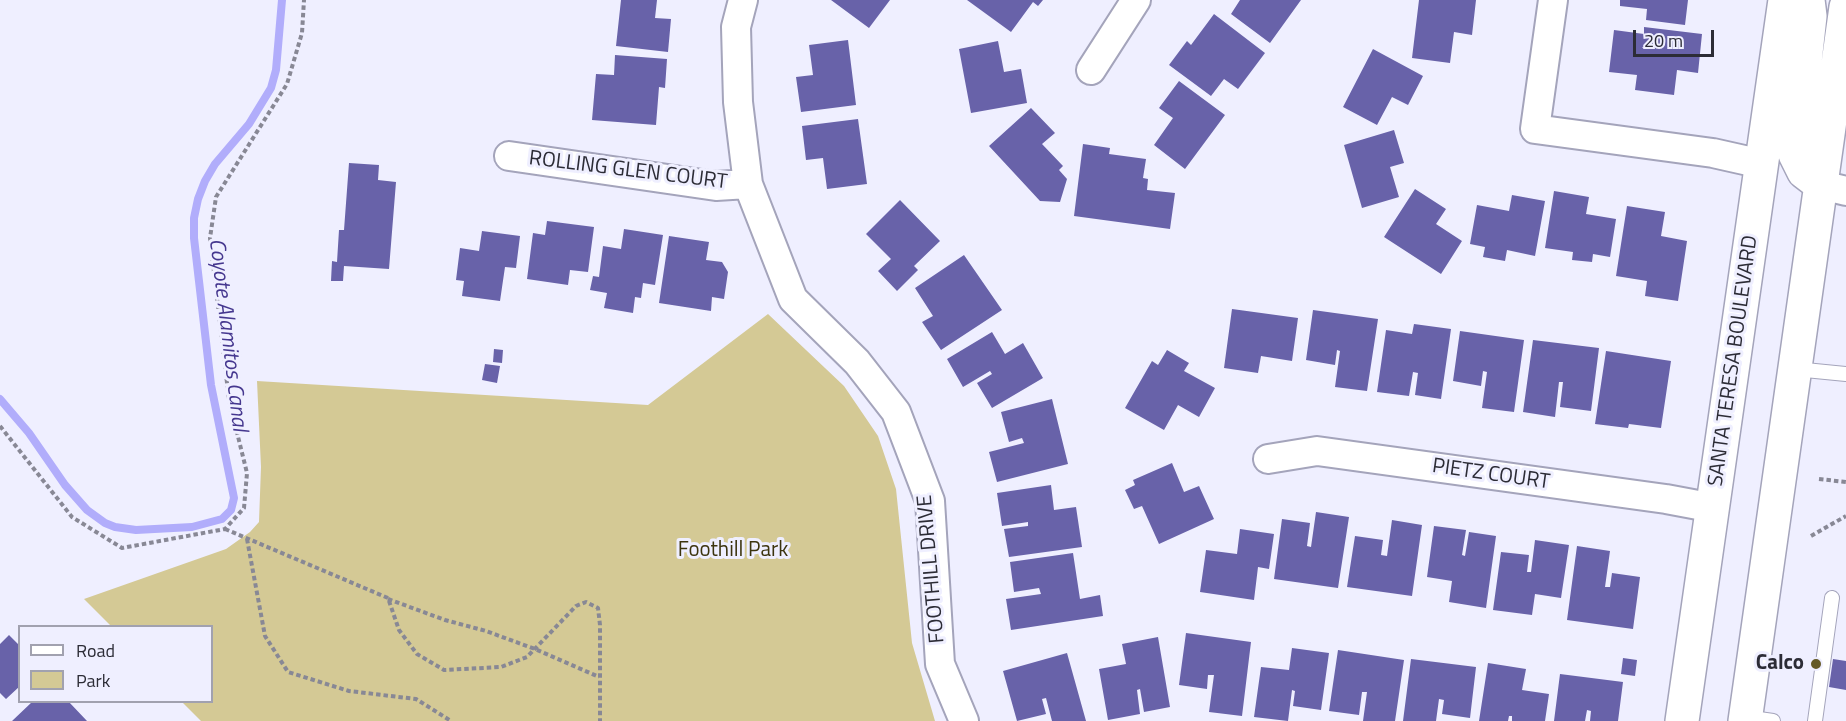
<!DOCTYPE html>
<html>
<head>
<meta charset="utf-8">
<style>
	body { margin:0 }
	#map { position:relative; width:1846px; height:721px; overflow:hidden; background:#efefff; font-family:"Titillium Web",sans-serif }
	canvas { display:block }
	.legend { position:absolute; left:18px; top:625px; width:195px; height:78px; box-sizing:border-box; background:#efefff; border:2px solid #a1a1af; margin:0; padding:8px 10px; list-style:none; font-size:18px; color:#2c2c36 }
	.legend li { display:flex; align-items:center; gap:12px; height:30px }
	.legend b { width:30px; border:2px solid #a1a1af }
	.scale { position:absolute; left:1633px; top:30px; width:81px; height:27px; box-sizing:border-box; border:3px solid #2c2c36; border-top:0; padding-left:8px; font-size:18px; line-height:21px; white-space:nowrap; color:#2c2c36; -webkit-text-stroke:4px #efefff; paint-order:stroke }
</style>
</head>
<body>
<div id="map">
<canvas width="1846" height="721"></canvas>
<ul class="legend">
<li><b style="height:8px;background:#fff"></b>Road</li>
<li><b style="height:16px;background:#d4c995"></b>Park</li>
</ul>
<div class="scale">20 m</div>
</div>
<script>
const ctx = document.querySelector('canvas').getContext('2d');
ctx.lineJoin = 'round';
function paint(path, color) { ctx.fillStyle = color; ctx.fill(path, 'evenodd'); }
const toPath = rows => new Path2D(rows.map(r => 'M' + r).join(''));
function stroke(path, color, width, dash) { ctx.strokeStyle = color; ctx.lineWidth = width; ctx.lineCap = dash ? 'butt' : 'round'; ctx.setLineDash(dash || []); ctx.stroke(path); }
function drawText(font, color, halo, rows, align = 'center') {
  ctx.font = font + ' "Titillium Web",sans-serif'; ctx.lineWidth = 6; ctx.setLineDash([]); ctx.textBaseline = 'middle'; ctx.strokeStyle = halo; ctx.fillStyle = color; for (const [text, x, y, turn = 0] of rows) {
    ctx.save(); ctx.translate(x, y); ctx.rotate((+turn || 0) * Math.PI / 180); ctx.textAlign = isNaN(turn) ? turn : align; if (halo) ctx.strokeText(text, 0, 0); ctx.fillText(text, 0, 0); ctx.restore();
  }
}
paint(toPath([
	[768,314,844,386,878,436,896,489,912,643,935,721,201,721,182,702,212,702,212,626,111,626,84,599,226,549,250,532,259,522,261,467,257,381,648,405]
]), '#d4c995');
stroke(toPath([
	[0,399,29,433,65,485,87,510,105,523,115,527,136,530,192,527,222,519,231,510,234,498,211,385,194,238,194,218,198,199,205,181,215,164,249,124,271,88,276,70,282,0]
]), '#b1adfb', 8);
paint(toPath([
	[621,0,657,0,655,18,671,19,668,52,616,46],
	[831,0,890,0,869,28],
	[967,0,1043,0,1038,6,1033,2,1011,32],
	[1240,0,1301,0,1270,43,1231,14],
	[1419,0,1476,0,1472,35,1454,32,1450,63,1412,58],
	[1620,0,1688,0,1685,25,1646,20,1647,9,1620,6],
	[1214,14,1265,53,1238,89,1224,79,1211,96,1169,65,1187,41,1191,45],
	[1644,27,1702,34,1698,73,1677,70,1674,95,1635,90,1637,75,1609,72,1614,30,1644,34],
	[848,40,856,105,801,112,796,77,813,75,809,45],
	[998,41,1004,72,1021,69,1027,103,971,113,959,49],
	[1373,49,1423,76,1408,105,1392,97,1377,125,1343,107],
	[615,55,667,59,665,88,659,87,656,125,592,120,596,74,614,75],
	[1179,81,1225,115,1185,169,1154,145,1173,118,1159,108],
	[1031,108,1055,133,1042,144,1063,166,1059,170,1067,179,1060,202,1040,201,989,146],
	[858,119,867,184,827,189,823,158,806,160,802,126],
	[1394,130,1404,163,1390,167,1399,197,1362,208,1344,145],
	[1083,144,1110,148,1109,154,1146,159,1143,178,1148,179,1147,190,1175,193,1170,229,1074,216],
	[349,163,379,165,378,180,396,182,389,269,344,266,343,281,331,281,332,261,337,262,339,230,344,230],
	[1415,189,1446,209,1436,224,1462,241,1441,274,1384,237],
	[1554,191,1589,197,1586,214,1616,219,1610,257,1593,254,1592,262,1572,260,1573,252,1545,248],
	[1512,195,1545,201,1535,256,1507,250,1505,261,1483,257,1485,247,1470,244,1477,205,1509,211],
	[900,200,940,241,914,266,918,270,897,291,878,271,891,259,866,234],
	[1627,206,1665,212,1661,236,1687,241,1678,301,1645,296,1647,281,1616,276],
	[547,221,594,227,588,272,570,270,568,285,527,279,533,233,545,235],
	[624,229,663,235,655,285,643,283,641,298,635,297,633,313,604,308,607,293,590,290,593,276,599,277,603,246,621,249],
	[482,231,520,236,516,268,505,267,500,301,462,296,464,281,456,280,460,248,479,251],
	[669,236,709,242,706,260,722,262,728,272,724,299,712,297,711,311,659,303],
	[964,255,1002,310,941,350,922,322,933,316,915,288],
	[1232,309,1298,318,1292,361,1261,356,1258,373,1224,368],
	[1313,310,1378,319,1367,391,1335,387,1340,351,1337,350,1335,365,1306,360],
	[1414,324,1451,329,1441,399,1415,395,1418,373,1413,372,1409,396,1377,392,1386,330,1412,334],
	[1460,331,1524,340,1514,412,1482,408,1487,372,1483,371,1481,386,1453,381],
	[992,332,1005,354,1023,343,1043,378,992,408,977,383,992,374,990,371,963,387,947,359],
	[1533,340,1599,348,1591,411,1560,407,1563,382,1559,382,1555,417,1523,412],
	[494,349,503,350,502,363,493,362],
	[1167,350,1189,363,1184,371,1215,388,1199,417,1178,405,1164,430,1125,408,1152,361,1158,365],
	[1606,351,1671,361,1661,428,1629,424,1628,428,1595,424],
	[485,364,500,366,497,383,482,380],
	[1052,399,1068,464,997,482,989,452,1024,443,1022,438,1009,442,1001,412],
	[1172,463,1184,492,1199,486,1214,519,1159,544,1142,506,1134,509,1125,490,1135,485,1133,480],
	[1051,485,1054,510,1076,507,1082,547,1009,557,1004,529,1028,526,1028,522,1002,526,997,493],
	[1316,512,1349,517,1338,588,1274,579,1282,519,1310,523,1307,546,1311,547],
	[1392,520,1422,525,1412,596,1347,587,1355,536,1383,540,1381,555,1387,556],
	[1434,526,1466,530,1462,555,1465,556,1469,532,1496,536,1486,608,1449,602,1452,581,1427,577],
	[1240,529,1274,534,1269,569,1258,567,1254,600,1200,592,1206,550,1237,554],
	[1535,540,1569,545,1561,598,1535,594,1532,615,1493,610,1501,552,1529,555,1527,572,1531,572],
	[1577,546,1610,551,1605,587,1610,587,1612,573,1640,577,1633,629,1567,620],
	[1073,553,1080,599,1100,595,1103,616,1011,630,1006,599,1041,594,1039,588,1014,592,1010,562],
	[1186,633,1251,642,1242,716,1209,712,1214,675,1208,675,1207,689,1179,685],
	[9,635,20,646,20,686,6,699,0,693,0,644],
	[1158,637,1170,707,1144,712,1140,689,1137,690,1140,714,1108,720,1099,669,1126,664,1122,644],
	[1292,648,1329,653,1321,710,1293,706,1295,691,1292,690,1288,721,1254,717,1261,667,1289,670],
	[1338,650,1404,660,1395,721,1363,721,1367,692,1362,692,1359,715,1329,711],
	[1067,653,1086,721,1052,721,1046,698,1042,699,1046,714,1017,721,1003,671],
	[1623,658,1637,660,1635,676,1621,674],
	[1411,659,1476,667,1470,718,1442,714,1444,700,1439,699,1436,721,1403,721],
	[1833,659,1846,661,1846,690,1829,687],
	[1488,663,1526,669,1522,690,1549,694,1545,721,1512,721,1512,716,1509,716,1508,721,1479,721],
	[1560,674,1623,682,1618,721,1590,721,1591,711,1587,710,1585,721,1554,721],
	[32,702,69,702,87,721,12,721]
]), '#6862a9');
const lane = toPath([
	[1795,369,1846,374],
	[1745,717,1773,721],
	[1815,721,1832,598]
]);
const street = toPath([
	[743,0,736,27,738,102,748,184,793,299,857,362,896,412,930,501,940,664,964,721],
	[1553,0,1535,129,1713,153,1762,164],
	[1091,70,1136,0],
	[509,156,716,186,748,184],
	[1821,185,1846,191],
	[1268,459,1317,451,1666,499,1714,508]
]);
const secondary = toPath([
	[1808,0,1810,16,1795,154,1804,172,1821,185],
	[1682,721,1785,0],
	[1745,721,1846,7]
]);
stroke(lane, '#a4a4bb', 16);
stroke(street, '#a4a4bb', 32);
stroke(secondary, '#a4a4bb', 36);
stroke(toPath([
	[0,426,72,517,122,548,225,529,244,508,247,473,229,400,210,238,216,197,287,84,302,33,304,0],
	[1819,479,1846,482],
	[225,529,388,598,399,630,417,654,444,670,501,667,527,657,576,606,586,602,598,608,600,625,600,721],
	[1811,536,1846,516],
	[247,539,265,636,288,672,349,691,416,699,451,721],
	[388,599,445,620,486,631,535,649,599,677]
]), '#888895', 4, [4.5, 3]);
stroke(lane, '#fff', 14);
stroke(street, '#fff', 28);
stroke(secondary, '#fff', 33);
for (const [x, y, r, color] of [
	[1816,664,6,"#645926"]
]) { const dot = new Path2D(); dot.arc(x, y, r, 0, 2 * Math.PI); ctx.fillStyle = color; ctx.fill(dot); stroke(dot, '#efefff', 2); }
drawText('21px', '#2c2c36', '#efefff', [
	["ROLLING GLEN COURT",628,171,7],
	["SANTA TERESA BOULEVARD",1734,361,-82],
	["PIETZ COURT",1491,475,8],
	["FOOTHILL DRIVE",932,569,-95]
]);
drawText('21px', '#3c340e', '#efefff', [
	["Foothill Park",733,551]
]);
drawText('bold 21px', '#2c2c36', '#efefff', [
	["Calco",1804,664]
], 'right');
drawText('italic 22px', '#45378f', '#efefff', [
	["Coyote Alamitos Canal",227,335,83]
]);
</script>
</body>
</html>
